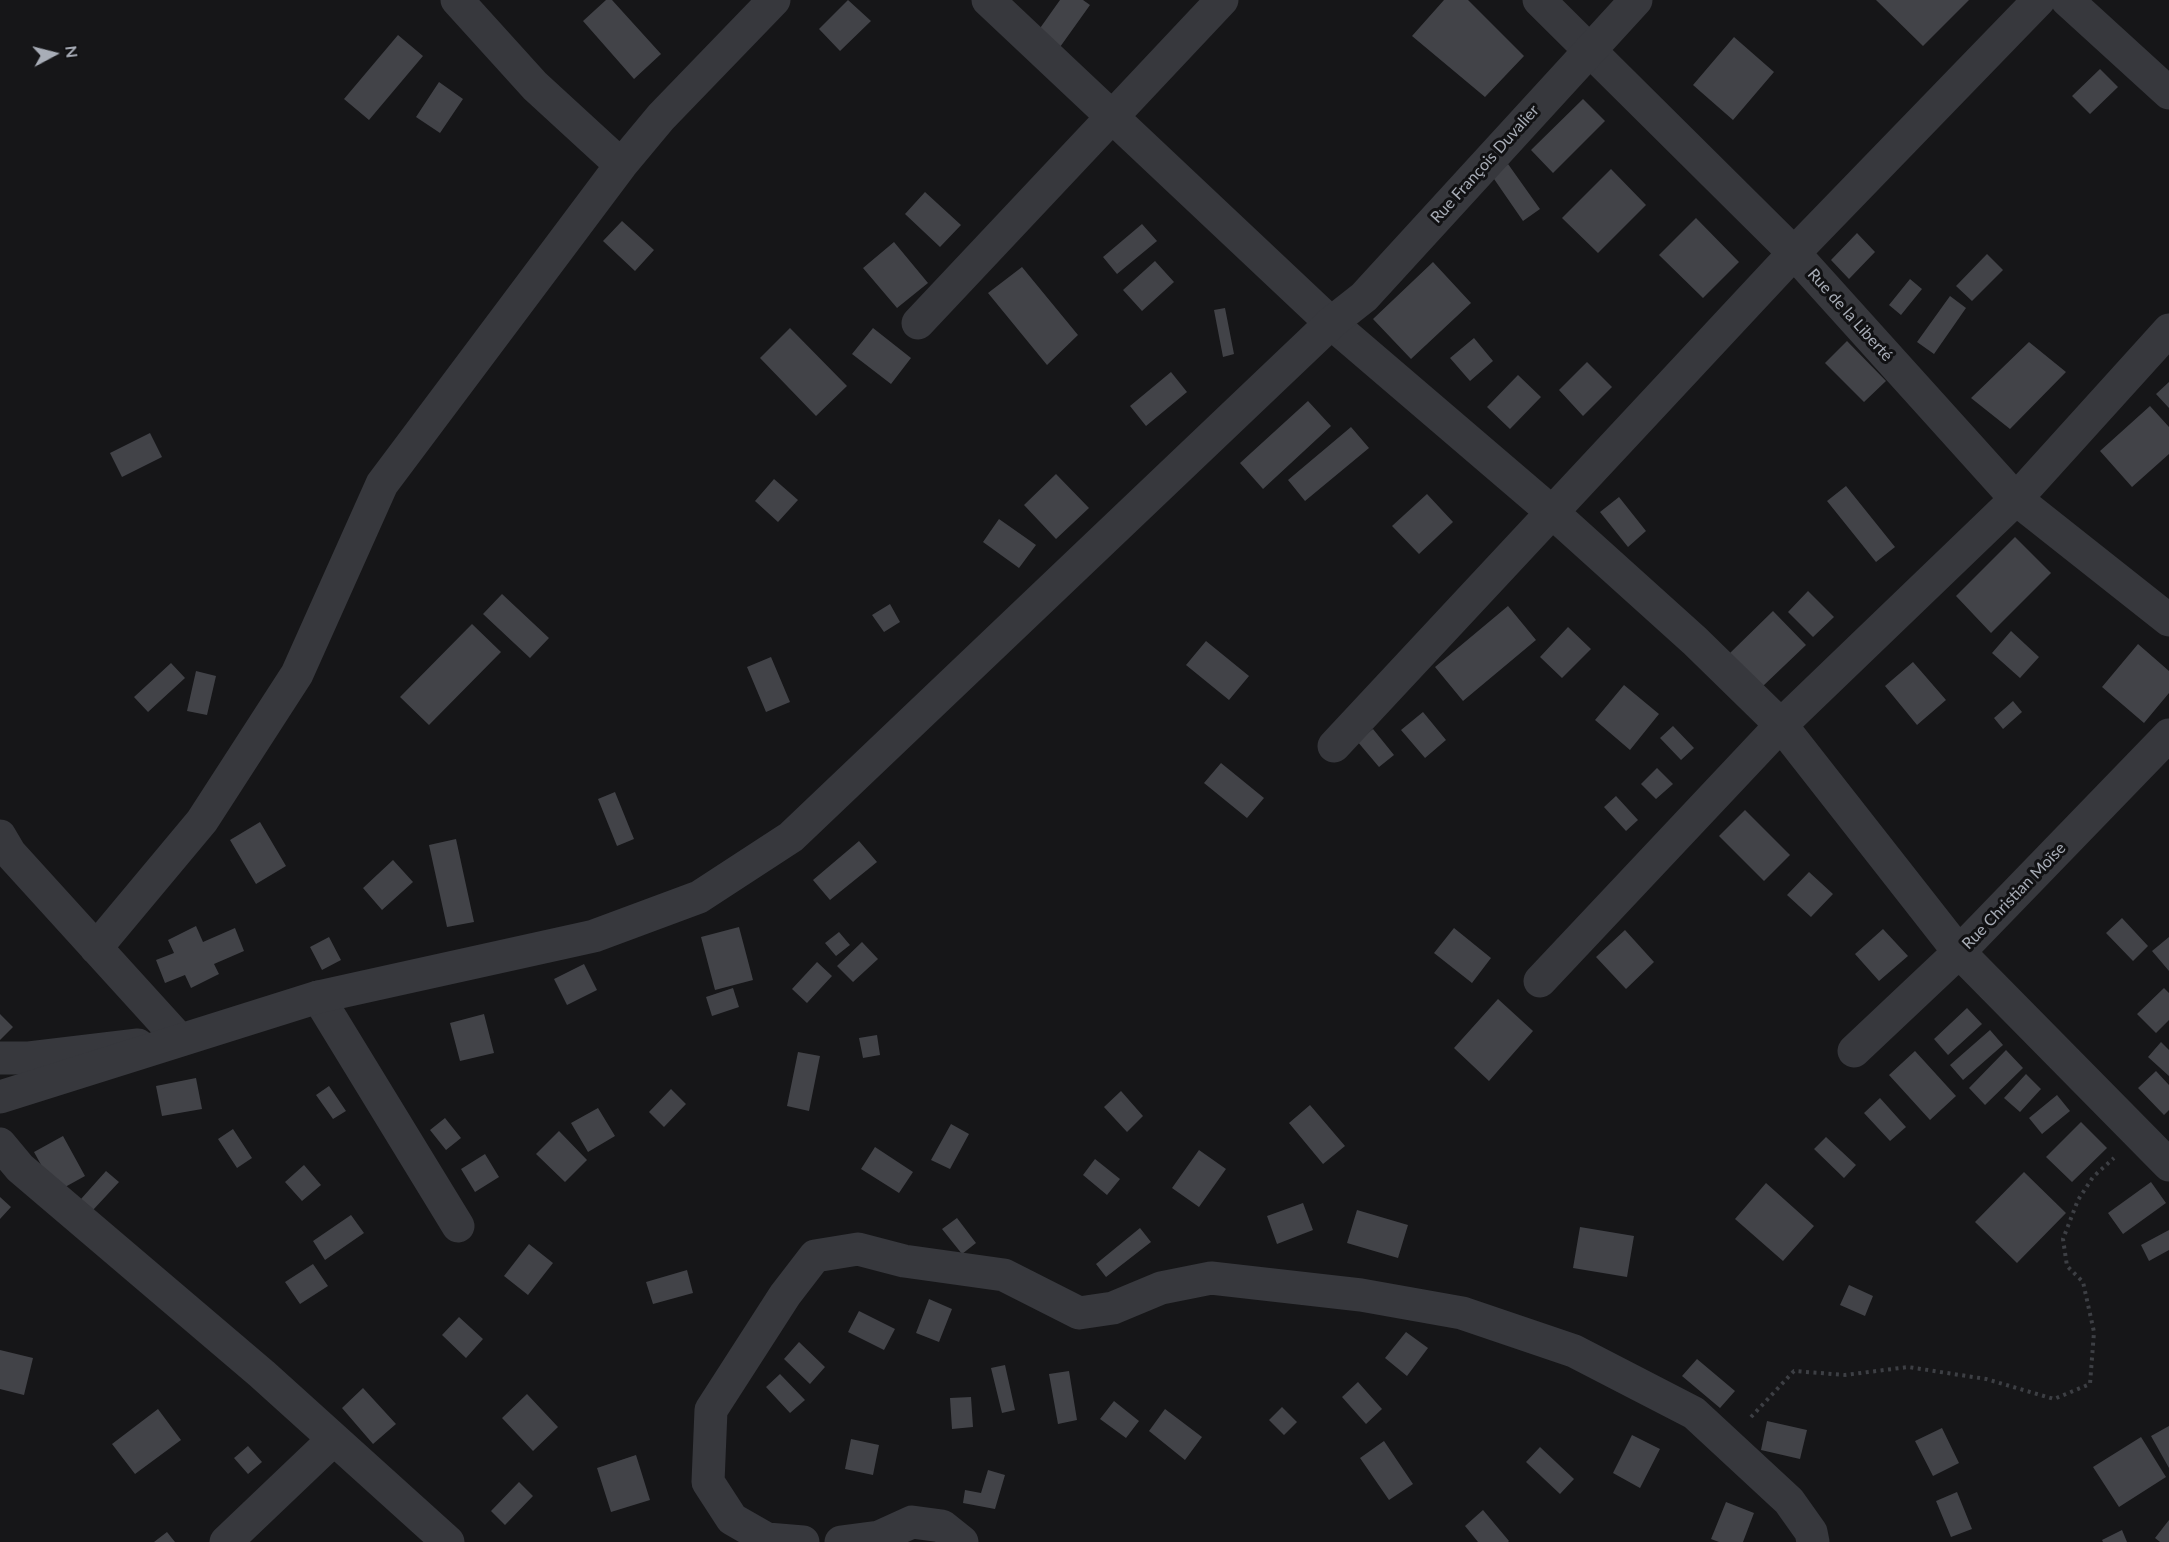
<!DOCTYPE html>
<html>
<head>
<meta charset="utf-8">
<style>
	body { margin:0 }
	#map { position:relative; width:2169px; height:1542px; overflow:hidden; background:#161618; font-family:Lato,sans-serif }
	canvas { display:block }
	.north { position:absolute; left:24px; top:24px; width:60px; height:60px; -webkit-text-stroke:4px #111113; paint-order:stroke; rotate:83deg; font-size:16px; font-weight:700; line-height:24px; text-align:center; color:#a8adb7 }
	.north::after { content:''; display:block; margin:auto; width:21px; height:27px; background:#a8adb7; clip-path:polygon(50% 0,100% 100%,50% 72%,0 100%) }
</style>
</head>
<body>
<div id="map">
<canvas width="2169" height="1542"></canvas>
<div class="north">N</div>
</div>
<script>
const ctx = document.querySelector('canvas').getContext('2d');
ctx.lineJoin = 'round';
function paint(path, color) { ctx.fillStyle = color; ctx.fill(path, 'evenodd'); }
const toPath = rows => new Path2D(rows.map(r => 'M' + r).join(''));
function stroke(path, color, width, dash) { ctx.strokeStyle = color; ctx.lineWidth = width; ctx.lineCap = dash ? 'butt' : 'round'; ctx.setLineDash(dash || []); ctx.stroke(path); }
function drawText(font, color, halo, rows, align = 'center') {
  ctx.font = font + ' Lato,sans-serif'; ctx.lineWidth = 6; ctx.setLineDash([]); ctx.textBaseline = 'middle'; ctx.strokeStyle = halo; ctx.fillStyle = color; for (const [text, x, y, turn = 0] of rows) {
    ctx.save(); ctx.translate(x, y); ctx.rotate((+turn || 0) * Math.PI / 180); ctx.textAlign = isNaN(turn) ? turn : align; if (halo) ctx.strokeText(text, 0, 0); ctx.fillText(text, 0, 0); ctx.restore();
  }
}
paint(toPath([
	[606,0,612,0,661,54,634,79,583,21],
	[848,0,871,21,840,51,819,29],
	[1060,0,1083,0,1090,5,1060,47,1038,31],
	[1444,0,1468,0,1524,56,1485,97,1412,36],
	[1876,0,1969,0,1923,46],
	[398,35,423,56,369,120,344,99],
	[1734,37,1774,72,1733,120,1693,85],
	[2100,69,2118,87,2090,114,2072,96],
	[439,82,463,99,440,133,416,117],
	[1583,99,1605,121,1553,173,1531,150],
	[1508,164,1540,209,1523,221,1492,176],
	[1611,169,1646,205,1598,253,1562,218],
	[925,192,961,225,940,247,905,214],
	[1696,218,1739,262,1703,298,1659,255],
	[622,221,654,250,635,271,603,241],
	[1142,224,1157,241,1117,274,1103,257],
	[1857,233,1875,252,1849,279,1831,260],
	[894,242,928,283,897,308,863,268],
	[1987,254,2003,270,1972,301,1956,286],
	[1155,261,1174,282,1142,311,1123,290],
	[1433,262,1471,303,1411,359,1373,319],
	[1022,267,1078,335,1047,365,988,293],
	[1910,279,1922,289,1901,315,1889,305],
	[1950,296,1966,308,1934,354,1917,342],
	[1225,308,1234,354,1223,357,1214,310],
	[790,328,847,386,816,416,760,358],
	[873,328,911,358,891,384,852,354],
	[1474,338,1493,361,1470,381,1450,358],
	[1847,341,1886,381,1864,402,1825,363],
	[2029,342,2066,372,2010,429,1971,398],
	[1587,362,1612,387,1583,416,1559,390],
	[1171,372,1187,392,1146,426,1130,406],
	[1518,375,1541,397,1510,429,1487,407],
	[2169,382,2169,408,2156,394],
	[1308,401,1331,426,1263,489,1240,463],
	[2150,406,2169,427,2169,454,2132,487,2100,451],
	[1351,427,1369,448,1305,501,1288,480],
	[150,433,162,457,122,477,110,453],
	[1056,474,1089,508,1056,539,1024,505],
	[774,479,798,500,778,522,755,501],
	[1846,486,1895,547,1876,562,1827,501],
	[1427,494,1453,522,1419,554,1392,526],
	[1619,497,1646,531,1628,547,1600,512],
	[999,519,1036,545,1019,568,983,542],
	[2015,537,2051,573,1991,633,1956,596],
	[1808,591,1834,617,1813,637,1788,612],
	[502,594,549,638,530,658,483,614],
	[890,604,900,622,884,632,872,615],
	[1508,606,1536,640,1463,701,1435,667],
	[1773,611,1806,645,1763,686,1730,653],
	[472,624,501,652,429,725,400,697],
	[1568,627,1591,649,1562,678,1540,657],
	[2011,631,2039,657,2020,678,1992,653],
	[1206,641,1249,676,1229,700,1186,665],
	[2138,644,2169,671,2169,693,2144,723,2102,687],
	[771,657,790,702,766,712,747,667],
	[1913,662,1946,700,1917,725,1885,686],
	[171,663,185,678,148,712,134,697],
	[196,671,216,676,207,715,187,711],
	[1624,685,1659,714,1630,750,1595,720],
	[2013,701,2022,712,2003,729,1994,718],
	[1423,712,1446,740,1425,758,1401,730],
	[1673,726,1694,748,1681,760,1660,738],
	[1373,729,1394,755,1379,767,1357,741],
	[1221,763,1264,798,1247,818,1204,783],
	[1657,768,1673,784,1656,799,1641,784],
	[615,792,634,839,617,846,598,799],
	[1616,796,1638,820,1626,831,1604,807],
	[1745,810,1790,855,1764,881,1719,836],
	[260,822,286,866,256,884,230,840],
	[456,839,474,922,447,927,429,845],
	[859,841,877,862,830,900,813,880],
	[393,860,413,882,382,910,363,888],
	[1809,872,1833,894,1811,917,1787,895],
	[2122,918,2148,946,2133,961,2106,933],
	[196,926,203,942,235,928,244,951,214,964,219,974,191,988,185,975,165,983,156,960,174,953,168,940],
	[739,927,753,980,715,990,701,937],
	[1454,928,1491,958,1472,983,1434,953],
	[1883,929,1908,956,1879,981,1855,954],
	[1625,930,1654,962,1626,989,1596,957],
	[839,932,850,945,836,956,825,943],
	[329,937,341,960,322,970,310,947],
	[2169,937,2169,971,2152,951],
	[862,942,878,959,853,982,837,966],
	[817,962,832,976,807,1003,792,989],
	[584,964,597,990,567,1005,554,979],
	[733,988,739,1007,712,1016,706,997],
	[2164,988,2169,993,2169,1020,2156,1033,2137,1014],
	[1498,999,1533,1031,1489,1081,1454,1048],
	[1967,1008,1982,1024,1948,1055,1934,1039],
	[0,1014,13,1027,0,1040],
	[484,1014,494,1053,460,1061,450,1023],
	[1990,1030,2003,1045,1963,1080,1950,1065],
	[877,1035,880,1055,863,1058,859,1038],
	[2161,1042,2169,1050,2169,1076,2148,1057],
	[2006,1050,2023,1068,1985,1105,1969,1088],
	[1915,1051,1956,1096,1930,1120,1889,1075],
	[798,1052,820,1056,809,1111,787,1106],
	[2156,1071,2169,1085,2169,1110,2164,1115,2138,1088],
	[2026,1074,2041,1089,2020,1112,2004,1098],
	[196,1078,202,1109,162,1116,156,1086],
	[329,1086,346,1111,333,1119,316,1095],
	[671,1089,686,1104,664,1127,649,1112],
	[1121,1091,1143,1116,1127,1132,1104,1107],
	[2057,1095,2070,1111,2042,1134,2029,1118],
	[1880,1098,1906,1127,1890,1141,1864,1113],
	[1310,1105,1345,1146,1323,1164,1289,1123],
	[598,1108,615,1136,588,1152,571,1123],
	[445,1118,461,1138,446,1150,430,1130],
	[2081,1122,2107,1148,2072,1182,2046,1157],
	[951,1124,969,1134,950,1169,931,1160],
	[233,1129,252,1158,237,1168,218,1139],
	[559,1131,587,1160,565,1182,536,1154],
	[63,1136,85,1176,56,1192,34,1152],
	[1826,1137,1856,1165,1844,1178,1814,1149],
	[875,1147,913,1172,899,1193,861,1169],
	[1199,1150,1226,1169,1199,1207,1172,1188],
	[485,1154,499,1177,475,1192,461,1169],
	[1095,1159,1120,1179,1107,1195,1083,1175],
	[304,1165,321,1185,302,1201,285,1182],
	[106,1171,119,1182,93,1210,81,1199],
	[2024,1172,2066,1213,2017,1263,1975,1222],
	[2151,1182,2166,1203,2123,1234,2108,1213],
	[1766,1183,1814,1226,1783,1261,1735,1219],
	[0,1197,11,1207,0,1219],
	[1303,1203,1313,1230,1277,1244,1267,1216],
	[1357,1210,1408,1225,1398,1258,1347,1243],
	[351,1215,364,1233,325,1260,313,1241],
	[957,1218,976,1243,962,1254,942,1229],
	[1580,1227,1634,1236,1627,1277,1573,1268],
	[1140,1228,1151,1242,1106,1277,1096,1264],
	[2169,1230,2169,1250,2149,1261,2141,1245],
	[529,1244,553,1263,528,1295,504,1276],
	[313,1264,328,1286,300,1304,285,1282],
	[687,1270,693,1293,653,1304,646,1282],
	[1849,1285,1873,1296,1865,1316,1840,1305],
	[929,1299,952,1309,939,1342,916,1333],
	[859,1311,895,1329,884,1350,848,1332],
	[459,1317,483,1339,466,1358,442,1335],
	[1406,1332,1428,1348,1407,1376,1385,1358],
	[799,1342,825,1367,810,1384,784,1359],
	[0,1350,33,1358,24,1395,0,1389],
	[1697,1359,1735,1391,1720,1408,1682,1376],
	[1005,1365,1015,1410,1002,1413,991,1368],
	[1069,1371,1077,1420,1058,1424,1049,1374],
	[780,1374,805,1400,790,1413,766,1387],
	[1358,1382,1382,1409,1366,1424,1342,1397],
	[363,1388,396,1424,373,1444,342,1408],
	[527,1394,558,1427,533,1451,502,1418],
	[971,1397,973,1427,952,1429,950,1398],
	[1114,1401,1139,1421,1126,1438,1100,1419],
	[1282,1407,1297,1422,1284,1435,1269,1420],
	[158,1409,181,1440,135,1474,112,1444],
	[1165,1409,1202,1437,1185,1460,1149,1431],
	[1767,1421,1807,1430,1800,1459,1761,1450],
	[2169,1426,2169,1468,2151,1436],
	[1942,1428,1959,1463,1933,1476,1915,1441],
	[1632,1435,1660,1449,1640,1488,1613,1473],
	[2141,1437,2166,1477,2119,1507,2093,1467],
	[851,1439,879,1445,873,1475,845,1469],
	[1384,1441,1413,1484,1389,1500,1360,1458],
	[248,1446,262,1462,248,1474,234,1458],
	[1540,1447,1574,1479,1560,1494,1526,1462],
	[636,1455,650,1500,611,1512,597,1468],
	[988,1470,1005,1475,995,1509,963,1503,965,1490,981,1493],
	[519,1482,533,1496,505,1525,491,1511],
	[1957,1492,1972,1529,1951,1537,1936,1501],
	[1726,1502,1754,1513,1743,1542,1719,1542,1711,1539],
	[1483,1510,1509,1541,1508,1542,1478,1542,1465,1526],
	[2169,1520,2169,1542,2160,1542,2155,1538],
	[2122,1530,2127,1542,2103,1542,2102,1540],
	[167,1532,175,1542,154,1542]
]), '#424348');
stroke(toPath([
	[1751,1417,1794,1371,1845,1375,1908,1367,1986,1379,2054,1399,2090,1384,2094,1332,2083,1282,2067,1266,2063,1239,2078,1200,2093,1177,2114,1158]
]), '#3d3f44', 4, [3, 4.5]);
stroke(toPath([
	[457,0,535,86,621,165,661,117,774,0],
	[988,0,1331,323,1553,513,1695,641,1781,725,1959,952,2169,1165],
	[1539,0,1794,253,2016,499,2169,620],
	[2067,0,2169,93],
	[918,323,1222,0],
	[1334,746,1794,253,2039,0],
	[0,836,10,853,180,1040],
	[96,948,202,821,297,674,382,484,621,165],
	[1540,981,1781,725,2016,499,2169,330],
	[318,997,458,1226],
	[1854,1051,1959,952,2169,735],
	[0,1058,29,1058,138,1045],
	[0,1144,20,1168,262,1374,448,1542],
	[226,1542,334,1439],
	[803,1542,767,1539,732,1519,708,1482,711,1410,785,1295,815,1256,858,1249,904,1261,1004,1275,1079,1313,1113,1308,1161,1288,1211,1278,1361,1295,1462,1313,1574,1351,1694,1413,1789,1501,1811,1532,1813,1542],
	[841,1542,879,1537,912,1522,942,1526,962,1542]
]), '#37383d', 33);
stroke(toPath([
	[0,1097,318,997,594,936,699,897,791,837,1331,323,1364,297,1636,0]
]), '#37383d', 33);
drawText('16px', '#a8adb7', '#111113', [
	["Rue François Duvalier",1485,164,-48],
	["Rue de la Liberté",1850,315,48],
	["Rue Christian Moïse",2014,896,-46]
]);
</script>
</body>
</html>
